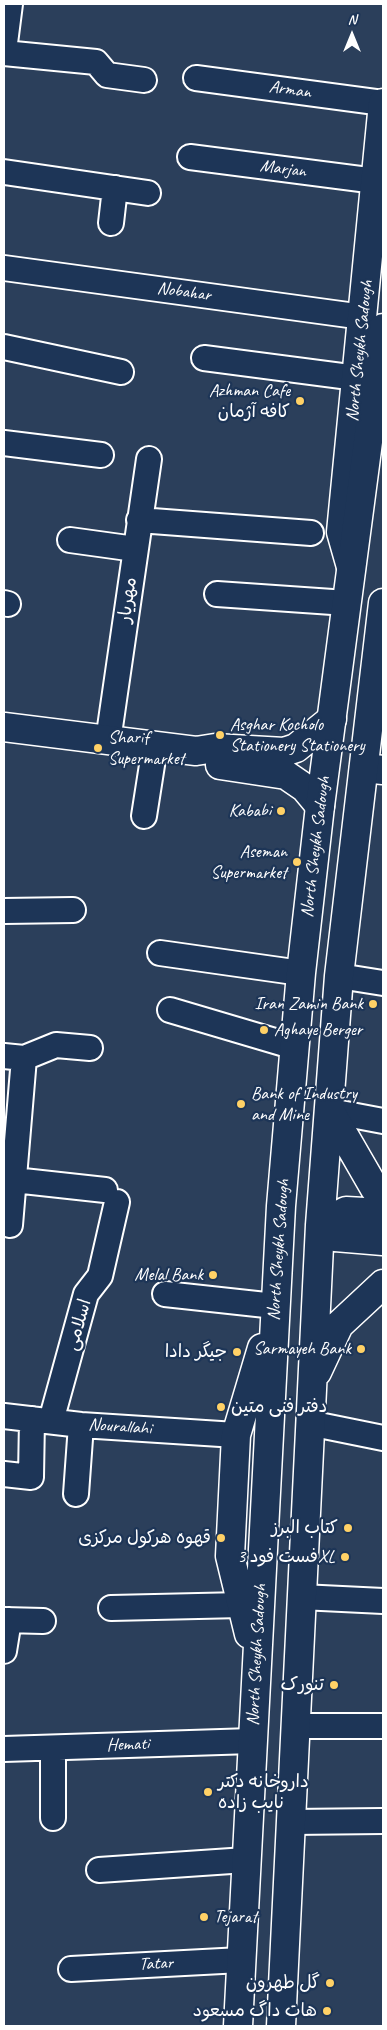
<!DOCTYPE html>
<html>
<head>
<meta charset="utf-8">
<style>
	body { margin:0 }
	#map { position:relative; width:387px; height:2030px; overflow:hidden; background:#2b3f5b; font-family:Caveat,sans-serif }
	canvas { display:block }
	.frame { position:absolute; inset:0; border:5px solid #fff; pointer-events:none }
	.north { position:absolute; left:327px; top:10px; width:50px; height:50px; -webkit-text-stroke:4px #1d3557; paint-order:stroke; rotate:0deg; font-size:14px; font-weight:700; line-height:20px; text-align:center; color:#fff }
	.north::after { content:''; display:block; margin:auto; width:18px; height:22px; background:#fff; clip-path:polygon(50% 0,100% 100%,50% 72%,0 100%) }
</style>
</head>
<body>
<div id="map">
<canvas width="387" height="2030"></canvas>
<div class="frame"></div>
<div class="north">N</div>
</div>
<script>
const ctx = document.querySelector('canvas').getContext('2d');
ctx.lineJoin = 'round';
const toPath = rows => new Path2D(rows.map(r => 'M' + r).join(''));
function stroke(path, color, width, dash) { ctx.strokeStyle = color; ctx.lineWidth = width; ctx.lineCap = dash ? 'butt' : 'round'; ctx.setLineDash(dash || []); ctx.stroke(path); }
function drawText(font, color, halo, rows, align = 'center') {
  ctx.font = font + ' Caveat,"Playpen Sans Arabic",sans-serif'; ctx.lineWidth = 4.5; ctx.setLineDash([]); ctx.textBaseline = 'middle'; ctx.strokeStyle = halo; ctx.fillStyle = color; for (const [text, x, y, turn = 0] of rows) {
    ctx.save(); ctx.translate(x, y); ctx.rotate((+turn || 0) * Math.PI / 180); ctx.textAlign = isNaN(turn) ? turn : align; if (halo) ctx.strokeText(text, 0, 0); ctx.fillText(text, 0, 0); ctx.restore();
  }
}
const minor = toPath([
	[4,51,10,4],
	[4,53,96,62,107,75,144,80],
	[196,78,383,103],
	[190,157,376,181],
	[4,172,148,193],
	[111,223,115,188],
	[4,268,363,317],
	[4,347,121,372],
	[204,358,357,378],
	[4,443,101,455],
	[139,520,311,533],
	[70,540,135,549],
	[217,594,347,603],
	[4,603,8,604],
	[108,741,149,459],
	[144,816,155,746],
	[4,911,73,910],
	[160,953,301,973],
	[339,976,383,983],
	[170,1010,295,1047],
	[4,1056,24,1058,56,1045,90,1048],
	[330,1111,383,1121],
	[14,1180,105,1190],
	[10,1225,24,1058],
	[165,1294,275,1306],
	[4,1416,81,1425,236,1435],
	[51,1421,86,1294,100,1276,117,1202],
	[309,1423,383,1438],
	[4,1474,31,1477,32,1419],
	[76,1494,81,1425],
	[301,1597,383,1601],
	[111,1608,242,1605],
	[4,1620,43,1621],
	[4,1651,9,1620],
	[295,1726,383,1726],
	[53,1748,53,1818],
	[4,1749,252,1741],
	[291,1822,383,1821],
	[99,1870,246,1860],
	[71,1969,241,1960]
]);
const tertiary = toPath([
	[351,567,341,532,383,103],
	[4,727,196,751,215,748,284,752,296,748,332,719],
	[220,765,286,775,305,788,320,806],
	[364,768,383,770]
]);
const secondary = toPath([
	[330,1111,375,1189,383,1193],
	[320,1225,335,1237,383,1241],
	[320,1225,346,1211,383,1213],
	[317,1372,339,1325,383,1284],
	[249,1634,230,1556,236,1435,262,1348],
	[238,2026,281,1206,301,973,320,806,383,328],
	[281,2026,320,1225,339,976,383,603]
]);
stroke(minor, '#fff', 28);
stroke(tertiary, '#fff', 31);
stroke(secondary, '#fff', 31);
stroke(minor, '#1d3557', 24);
stroke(tertiary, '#1d3557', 28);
stroke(secondary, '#1d3557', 28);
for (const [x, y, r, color] of [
	[300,401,5,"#ffd166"],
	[220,735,5,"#ffd166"],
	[98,748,5,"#ffd166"],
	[281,811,5,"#ffd166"],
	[297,862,5,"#ffd166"],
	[373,1004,5,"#ffd166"],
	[264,1030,5,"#ffd166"],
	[241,1104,5,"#ffd166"],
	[213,1275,5,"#ffd166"],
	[361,1349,5,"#ffd166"],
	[237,1352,5,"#ffd166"],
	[221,1407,5,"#ffd166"],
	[348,1528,5,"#ffd166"],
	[221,1538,5,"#ffd166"],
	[345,1557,5,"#ffd166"],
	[334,1685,5,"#ffd166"],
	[208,1792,5,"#ffd166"],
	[204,1917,5,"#ffd166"],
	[330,1983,5,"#ffd166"],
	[327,2011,5,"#ffd166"]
]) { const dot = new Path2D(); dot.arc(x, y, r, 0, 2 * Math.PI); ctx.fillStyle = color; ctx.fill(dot); stroke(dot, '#1d3557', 2); }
drawText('18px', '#fff', '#1d3557', [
	["Arman",290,90,8],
	["Marjan",283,169,7],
	["Nobahar",184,292,8],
	["North Sheykh Sadough",360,351,-84],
	["مهریار",128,600,-82],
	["North Sheykh Sadough",316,847,-83],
	["North Sheykh Sadough",279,1250,-86],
	["اسلامی",79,1325,-74],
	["Nourallahi",120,1427,4],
	["North Sheykh Sadough",257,1655,-87],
	["Hemati",128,1745,-2],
	["Tatar",156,1964,-3]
]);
drawText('18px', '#fff', '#1d3557', [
	["Azhman Cafe",290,391],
	["کافه آژمان",290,412],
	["Asghar Kocholo",230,725,"left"],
	["Stationery Stationery",230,746,"left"],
	["Sharif",108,738,"left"],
	["Supermarket",108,759,"left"],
	["Kababi",271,811],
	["Aseman",287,852],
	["Supermarket",287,873],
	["Iran Zamin Bank",363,1004],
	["Aghaye Berger",274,1030,"left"],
	["Bank of Industry",251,1094,"left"],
	["and Mine",251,1115,"left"],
	["Melal Bank",203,1275],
	["Sarmayeh Bank",351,1349],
	["جیگر دادا",227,1352],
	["دفتر فنی متین",231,1407,"left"],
	["کتاب البرز",338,1528],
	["قهوه هرکول مرکزی",211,1538],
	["فست فود 3XL",335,1557],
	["تنورک",324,1685],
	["داروخانه دکتر",218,1782,"left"],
	["نایب زاده",218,1803,"left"],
	["Tejarat",214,1917,"left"],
	["گل طهرون",320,1983],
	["هات داگ مسعود",317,2011]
], 'right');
</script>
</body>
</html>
